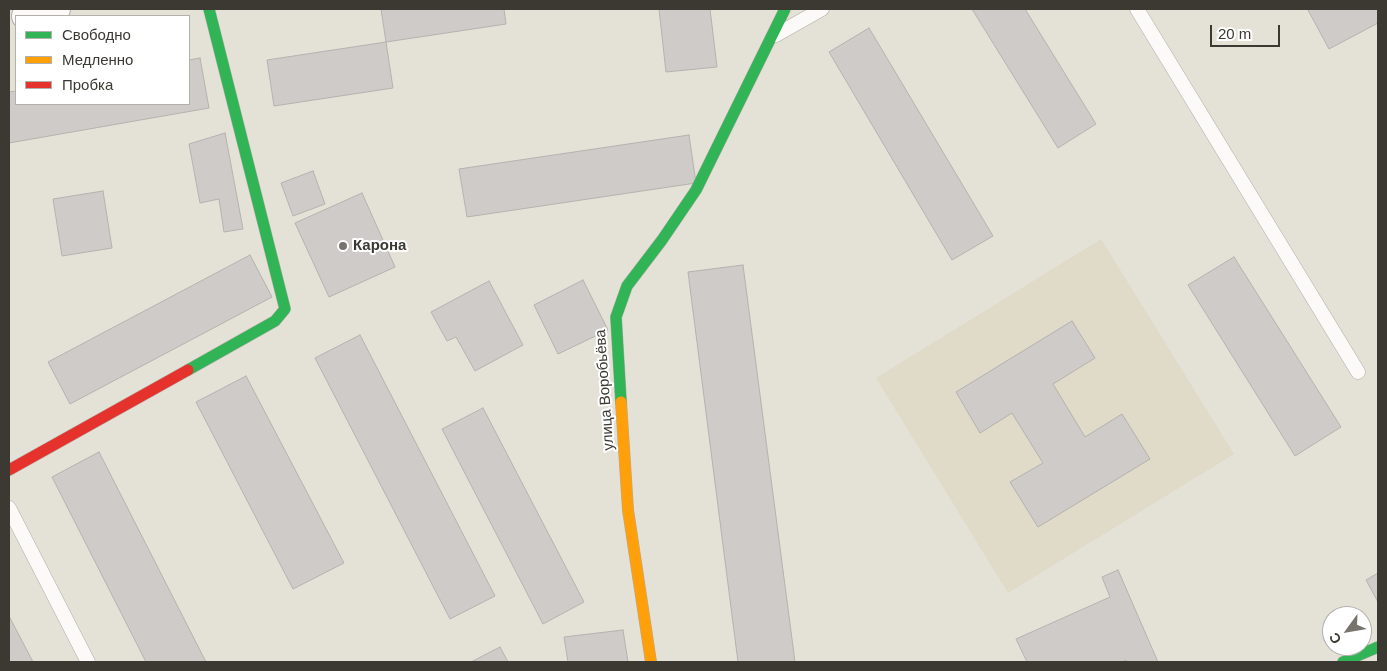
<!DOCTYPE html>
<html>
<head>
<meta charset="utf-8">
<style>
	body { margin:0 }
	#map { position:relative; width:1387px; height:671px; overflow:hidden; background:#e4e1d7; font-family:Arial,sans-serif }
	canvas { display:block }
	.frame { position:absolute; inset:0; border:10px solid #3b3932; pointer-events:none }
	.legend { position:absolute; left:15px; top:15px; width:175px; height:90px; box-sizing:border-box; background:#fff; border:1px solid #b1b0ad; margin:0; padding:6px 9px; list-style:none; font-size:15px; color:#3b3932 }
	.legend li { display:flex; align-items:center; gap:10px; height:25px }
	.legend b { width:25px; border:1px solid #b1b0ad }
	.north { position:absolute; left:1322px; top:606px; width:50px; height:50px; box-sizing:border-box; background:#fff; border:1px solid #b1b0ad; border-radius:50%; rotate:238deg; font-size:14px; font-weight:700; line-height:20px; text-align:center; color:#3b3932 }
	.north::after { content:''; display:block; margin:auto; width:18px; height:22px; background:#76746c; clip-path:polygon(50% 0,100% 100%,50% 72%,0 100%) }
	.scale { position:absolute; left:1210px; top:25px; width:70px; height:22px; box-sizing:border-box; border:2px solid #3b3932; border-top:0; padding-left:6px; font-size:15px; line-height:18px; white-space:nowrap; color:#3b3932; -webkit-text-stroke:4px #fff; paint-order:stroke }
</style>
</head>
<body>
<div id="map">
<canvas width="1387" height="671"></canvas>
<div class="frame"></div>
<ul class="legend">
<li><b style="height:6px;background:#30b455"></b>Свободно</li>
<li><b style="height:6px;background:#ff9f0a"></b>Медленно</li>
<li><b style="height:6px;background:#e5322d"></b>Пробка</li>
</ul>
<div class="north">С</div>
<div class="scale">20 m</div>
</div>
<script>
const ctx = document.querySelector('canvas').getContext('2d');
ctx.lineJoin = 'round';
function paint(path, color) { ctx.fillStyle = color; ctx.fill(path, 'evenodd'); }
const toPath = rows => new Path2D(rows.map(r => 'M' + r).join(''));
function stroke(path, color, width, dash) { ctx.strokeStyle = color; ctx.lineWidth = width; ctx.lineCap = dash ? 'butt' : 'round'; ctx.setLineDash(dash || []); ctx.stroke(path); }
function drawText(font, color, halo, rows, align = 'center') {
  ctx.font = font + ' Arial,sans-serif'; ctx.lineWidth = 4; ctx.setLineDash([]); ctx.textBaseline = 'middle'; ctx.strokeStyle = halo; ctx.fillStyle = color; for (const [text, x, y, turn = 0] of rows) {
    ctx.save(); ctx.translate(x, y); ctx.rotate((+turn || 0) * Math.PI / 180); ctx.textAlign = isNaN(turn) ? turn : align; if (halo) ctx.strokeText(text, 0, 0); ctx.fillText(text, 0, 0); ctx.restore();
  }
}
paint(toPath([
	[1101,239,1234,454,1008,593,876,378]
]), '#e0dbc8');
const building = toPath([
	[381,9,504,9,506,24,386,42,381,9],
	[659,9,710,9,717,67,666,72,659,9],
	[972,9,1025,9,1096,124,1058,148,972,9],
	[1309,9,1378,9,1378,23,1329,49,1308,10,1309,9],
	[869,28,993,236,952,260,829,52,869,28],
	[386,42,393,88,274,106,267,60,386,42],
	[200,58,209,108,9,143,9,92,16,91,16,104,189,104,189,60,200,58],
	[225,133,243,229,224,232,219,199,200,203,189,144,225,133],
	[689,135,696,183,467,217,459,169,689,135],
	[313,171,325,204,293,216,281,183,313,171],
	[103,191,112,248,62,256,53,199,103,191],
	[362,193,395,267,329,297,295,223,362,193],
	[250,255,272,297,70,404,48,362,250,255],
	[1234,257,1341,427,1295,456,1188,285,1234,257],
	[743,265,795,662,738,662,688,272,743,265],
	[583,280,608,330,558,354,534,305,583,280],
	[489,281,523,345,475,371,456,337,447,341,431,312,489,281],
	[1072,321,1095,358,1053,384,1085,437,1122,414,1150,459,1038,527,1010,482,1043,463,1012,413,980,433,956,392,1072,321],
	[360,335,495,596,450,619,315,358,360,335],
	[246,376,344,563,293,589,196,402,246,376],
	[483,408,584,602,543,624,442,429,483,408],
	[99,452,206,662,146,662,52,477,99,452],
	[1118,570,1158,662,1127,662,1126,660,1122,662,1027,662,1016,639,1110,597,1102,577,1118,570],
	[1378,573,1378,602,1366,580,1378,573],
	[9,616,33,662,9,662,9,616],
	[623,630,628,662,568,662,564,637,623,630],
	[500,647,508,662,471,662,500,647]
]);
paint(building, '#cfcbc8');
stroke(building, '#b5b1af', 1);
const lane = toPath([
	[1137,9,1358,372],
	[776,35,822,9],
	[9,508,88,662]
]);
const street = toPath([
	[25,16,57,9]
]);
const fast = toPath([
	[188,370,275,321,285,309,209,9],
	[621,402,616,317,627,286,662,240,696,190,785,9],
	[1343,662,1378,647]
]);
const slow = toPath([
	[621,402,628,510,651,662]
]);
const jam = toPath([
	[9,470,188,370]
]);
stroke(lane, '#b0ada6', 15);
stroke(street, '#b0ada6', 28);
stroke(fast, '#b0ada6', 12);
stroke(slow, '#b0ada6', 12);
stroke(jam, '#b0ada6', 12);
stroke(lane, '#fbfaf9', 14);
stroke(street, '#fbfaf9', 26);
stroke(fast, '#30b455', 11);
stroke(slow, '#ff9f0a', 11);
stroke(jam, '#e5322d', 11);
for (const [x, y, r, color] of [
	[343,246,5,"#76746c"]
]) { const dot = new Path2D(); dot.arc(x, y, r, 0, 2 * Math.PI); ctx.fillStyle = color; ctx.fill(dot); stroke(dot, '#fff', 2); }
drawText('bold 15px', '#3b3932', '#fff', [
	["Карона",353,246]
], 'left');
drawText('15px', '#3b3932', '#fff', [
	["улица Воробьёва",605,390,-94]
]);
</script>
</body>
</html>
